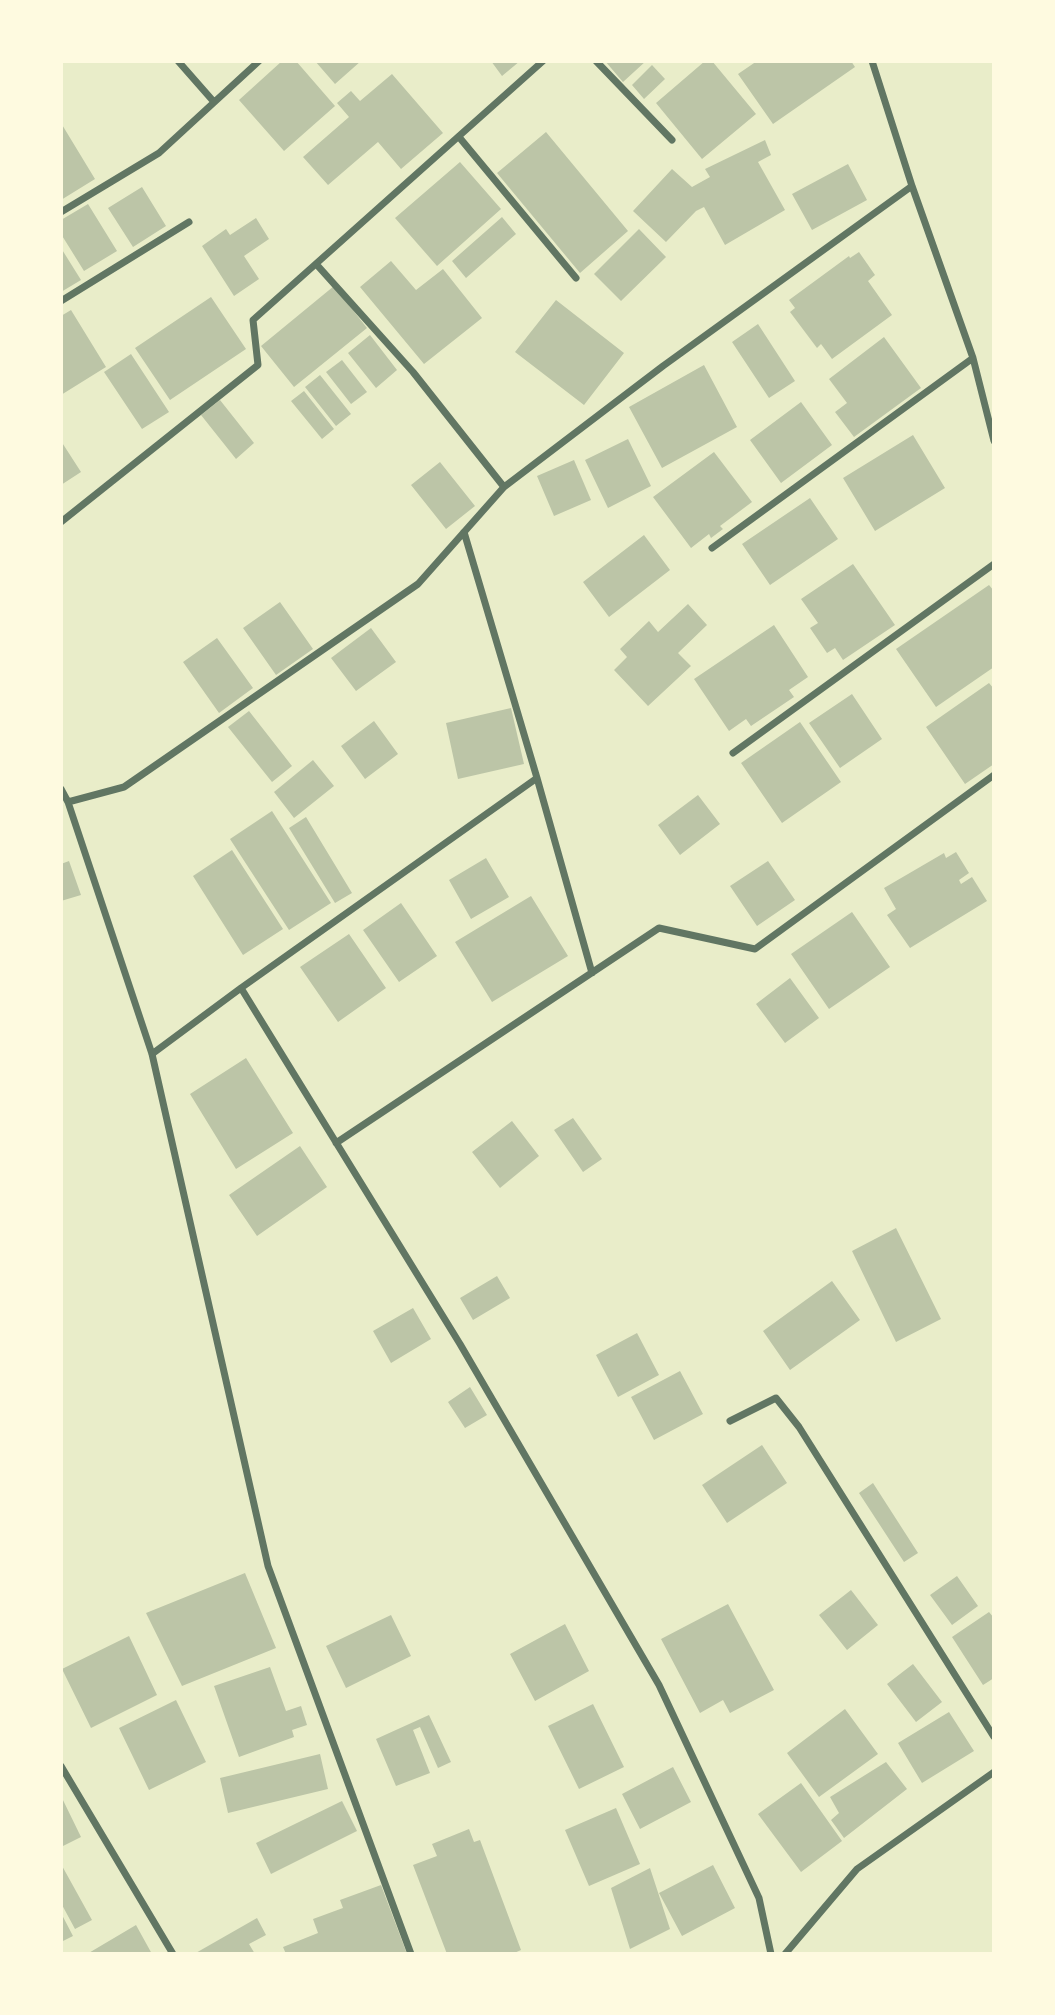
<!DOCTYPE html>
<html>
<head>
<meta charset="utf-8">
<style>
	body { margin:0 }
	#map { position:relative; width:1055px; height:2015px; overflow:hidden; background:#e9edc9; font-family:"Archivo Narrow",sans-serif }
	canvas { display:block }
	.frame { position:absolute; inset:0; border:63px solid #fefae0; pointer-events:none }
</style>
</head>
<body>
<div id="map">
<canvas width="1055" height="2015"></canvas>
<div class="frame"></div>
</div>
<script>
const ctx = document.querySelector('canvas').getContext('2d');
ctx.lineJoin = 'round';
function paint(path, color) { ctx.fillStyle = color; ctx.fill(path, 'evenodd'); }
const toPath = rows => new Path2D(rows.map(r => 'M' + r).join(''));
function stroke(path, color, width, dash) { ctx.strokeStyle = color; ctx.lineWidth = width; ctx.lineCap = dash ? 'butt' : 'round'; ctx.setLineDash(dash || []); ctx.stroke(path); }
paint(toPath([
	[282,61,296,61,335,106,284,151,239,100],
	[315,61,361,61,335,84],
	[491,61,520,61,502,76],
	[605,61,646,61,623,82],
	[705,61,712,61,756,114,702,159,656,103],
	[757,61,851,61,855,67,773,124,738,74],
	[652,65,665,79,644,99,632,85],
	[392,74,443,133,401,169,378,142,328,185,303,157,349,117,337,103,351,91,360,101],
	[61,123,95,179,61,200],
	[546,132,628,231,580,273,497,173],
	[765,140,771,155,758,162,785,210,725,245,704,207,696,211,666,242,633,211,672,169,692,187,710,177,705,169],
	[460,162,501,209,437,266,395,218],
	[848,164,867,200,812,230,792,194],
	[142,187,166,226,133,247,108,208],
	[88,204,117,251,84,271,61,234,61,220],
	[502,217,516,234,466,278,452,261],
	[256,218,269,239,244,256,259,279,234,296,202,246,226,229,230,235],
	[639,229,666,257,621,301,594,274],
	[61,248,81,280,61,292],
	[859,252,875,275,868,281,892,315,832,359,821,344,817,348,790,312,795,308,789,300,849,256,850,258],
	[391,261,416,290,443,269,482,318,424,364,360,287],
	[334,286,367,328,294,387,261,346],
	[211,297,246,349,170,400,135,348],
	[556,300,624,353,584,405,515,352],
	[71,310,106,367,61,395,61,316],
	[758,324,795,381,769,398,732,342],
	[370,335,397,370,376,388,348,353],
	[884,337,921,388,854,437,835,412,847,403,829,379],
	[131,354,169,412,142,429,104,372],
	[342,360,367,392,351,404,326,372],
	[704,365,737,427,662,468,629,407],
	[320,375,351,414,336,426,305,387],
	[304,391,334,429,322,439,291,401],
	[220,400,254,443,236,459,201,415],
	[801,402,832,445,781,483,750,440],
	[913,435,945,488,875,531,843,478],
	[628,439,651,486,608,508,585,460],
	[61,441,81,472,61,485],
	[714,452,752,502,720,526,723,529,711,538,709,534,691,548,653,497],
	[574,460,591,500,554,516,537,476],
	[440,462,475,506,446,529,411,485],
	[810,498,838,539,770,585,742,544],
	[644,535,670,570,609,617,583,582],
	[853,564,895,625,843,660,835,648,827,653,810,628,818,623,801,599],
	[989,585,994,591,994,667,936,707,896,649],
	[280,602,313,649,276,675,243,628],
	[688,604,707,625,678,653,691,666,648,706,614,670,627,657,620,649,649,621,658,632],
	[774,625,808,677,789,690,794,697,751,726,746,719,729,731,694,679],
	[371,628,396,662,356,691,331,658],
	[217,638,253,688,219,713,183,662],
	[989,683,994,689,994,764,965,784,926,727],
	[852,694,882,739,840,768,809,723],
	[511,708,524,764,458,779,446,723],
	[249,711,292,766,272,782,228,727],
	[374,721,398,754,365,779,341,746],
	[800,722,841,782,782,823,741,763],
	[313,760,334,786,294,818,274,792],
	[698,795,720,824,680,855,658,825],
	[272,811,331,903,289,930,230,839],
	[306,817,352,893,335,903,289,828],
	[232,850,283,929,243,955,193,876],
	[956,852,969,873,959,880,961,884,972,877,987,901,910,948,887,915,896,909,884,888,944,853,946,858],
	[486,858,509,897,471,919,449,880],
	[69,861,81,895,61,901,61,864],
	[768,861,795,900,757,926,730,886],
	[531,896,568,956,492,1002,455,942],
	[401,903,437,956,399,982,363,930],
	[852,912,890,967,829,1009,791,954],
	[349,934,386,988,338,1022,300,967],
	[790,978,819,1018,785,1043,756,1004],
	[246,1058,293,1133,236,1169,190,1094],
	[573,1118,602,1159,583,1172,554,1130],
	[512,1121,539,1156,500,1188,472,1152],
	[300,1146,327,1187,257,1236,229,1195],
	[896,1228,941,1319,896,1342,852,1251],
	[497,1276,510,1298,473,1320,460,1298],
	[832,1281,860,1320,790,1370,763,1331],
	[413,1308,431,1339,391,1363,373,1331],
	[637,1333,659,1375,618,1397,596,1355],
	[680,1371,703,1414,654,1440,631,1397],
	[470,1387,487,1415,465,1428,448,1402],
	[762,1445,787,1483,727,1523,702,1485],
	[873,1483,918,1553,904,1562,859,1493],
	[245,1573,276,1648,182,1686,146,1613],
	[957,1576,978,1606,952,1625,930,1595],
	[851,1590,878,1625,847,1650,819,1615],
	[728,1604,774,1690,730,1713,723,1700,700,1713,661,1639],
	[989,1612,994,1618,994,1678,983,1685,952,1637],
	[391,1615,411,1656,346,1688,326,1646],
	[565,1624,589,1671,535,1701,510,1654],
	[129,1636,157,1695,91,1728,62,1669],
	[913,1664,942,1702,916,1722,887,1684],
	[270,1667,286,1711,301,1706,307,1725,292,1730,294,1737,239,1757,214,1686],
	[176,1700,206,1762,149,1790,119,1728],
	[593,1704,624,1767,579,1789,548,1726],
	[845,1709,878,1754,819,1797,787,1753],
	[949,1712,974,1751,922,1783,898,1743],
	[429,1715,451,1762,438,1768,420,1727,413,1730,430,1773,396,1786,376,1739],
	[320,1754,328,1789,228,1813,220,1778],
	[886,1762,907,1789,844,1838,831,1820,839,1813,830,1797],
	[673,1767,691,1802,640,1829,622,1794],
	[801,1783,842,1841,801,1872,758,1814],
	[61,1796,81,1837,61,1847],
	[342,1801,357,1831,271,1874,256,1843],
	[616,1808,640,1864,589,1886,565,1830],
	[469,1829,474,1842,480,1840,521,1950,512,1954,447,1954,413,1865,437,1856,432,1844],
	[61,1864,92,1920,75,1929,61,1903],
	[713,1865,735,1908,682,1936,659,1893],
	[650,1868,670,1929,630,1949,611,1888],
	[381,1885,407,1954,286,1954,283,1947,318,1933,313,1919,343,1908,340,1900],
	[61,1913,73,1936,61,1942],
	[257,1918,266,1935,249,1944,255,1954,194,1954],
	[136,1925,152,1954,87,1954]
]), '#bcc5a7');
stroke(toPath([
	[178,61,214,102],
	[596,61,672,140],
	[872,61,912,186],
	[459,137,576,278],
	[61,212,159,153,259,61],
	[317,265,413,372,504,487,663,366,912,186,973,358],
	[61,301,189,222],
	[61,522,258,365,253,320,543,61],
	[464,532,537,778,592,973],
	[712,548,973,358,994,441],
	[733,753,994,564],
	[61,789,68,802,152,1054,268,1566,411,1954],
	[68,802,124,787,418,584,504,487],
	[241,988,537,778],
	[152,1054,241,988,460,1344,659,1685,759,1898,771,1954],
	[336,1143,659,928,755,949,994,775],
	[730,1421,776,1398,799,1427,994,1737],
	[61,1766,173,1954],
	[785,1954,857,1869,994,1772]
]), '#617663', 7);
</script>
</body>
</html>
